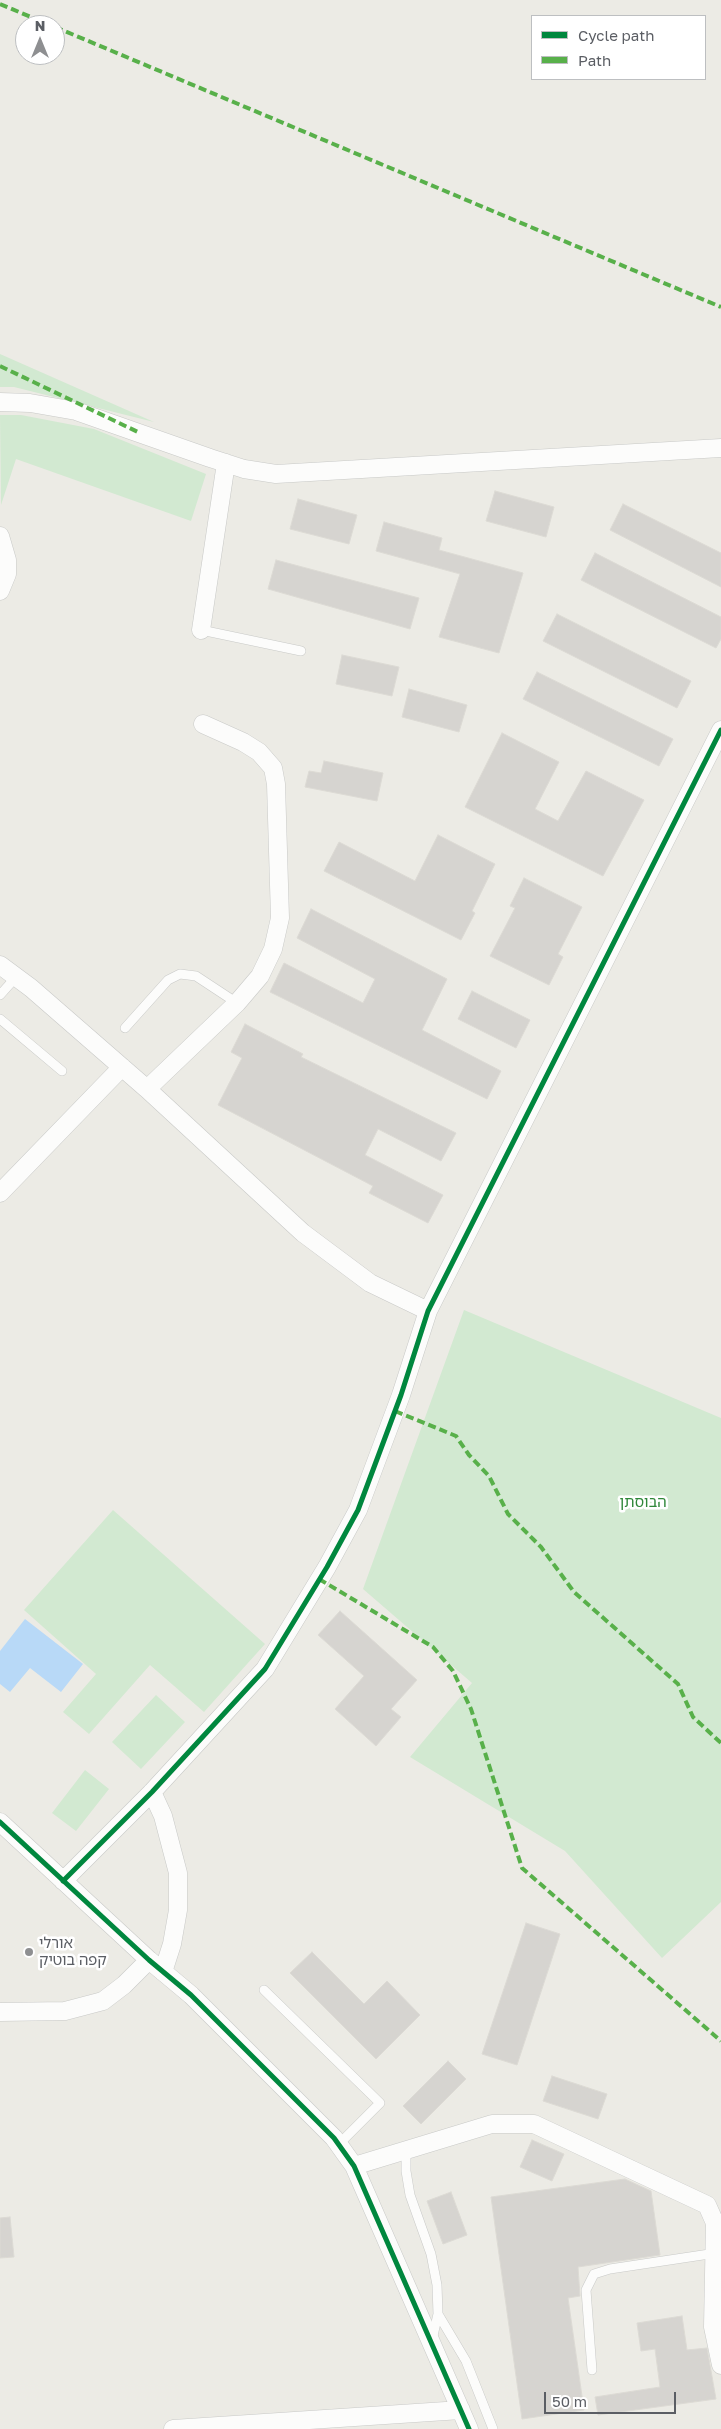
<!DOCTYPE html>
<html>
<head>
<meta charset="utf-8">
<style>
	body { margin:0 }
	#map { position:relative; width:721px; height:2429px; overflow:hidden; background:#ecebe5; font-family:"Golos Text",sans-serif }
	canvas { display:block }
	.legend { position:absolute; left:531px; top:15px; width:175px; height:65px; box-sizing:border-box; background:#fff; border:1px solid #bdbfc1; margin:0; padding:6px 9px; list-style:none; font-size:15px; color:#5b5e64 }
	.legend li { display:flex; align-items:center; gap:10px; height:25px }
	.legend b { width:25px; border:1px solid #bdbfc1 }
	.north { position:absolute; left:15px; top:15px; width:50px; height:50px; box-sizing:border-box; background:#fff; border:1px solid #bdbfc1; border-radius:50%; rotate:0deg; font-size:14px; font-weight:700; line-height:20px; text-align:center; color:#5b5e64 }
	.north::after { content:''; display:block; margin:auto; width:18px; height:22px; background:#8e8f91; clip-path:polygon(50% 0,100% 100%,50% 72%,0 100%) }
	.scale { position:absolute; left:544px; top:2392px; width:132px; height:22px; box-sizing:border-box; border:2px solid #5b5e64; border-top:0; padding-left:6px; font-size:15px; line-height:18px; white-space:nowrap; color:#5b5e64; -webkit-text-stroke:4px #fff; paint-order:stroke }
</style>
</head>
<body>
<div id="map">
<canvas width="721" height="2429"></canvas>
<ul class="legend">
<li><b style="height:6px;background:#00873e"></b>Cycle path</li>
<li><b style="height:6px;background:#58b04a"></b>Path</li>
</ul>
<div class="north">N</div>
<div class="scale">50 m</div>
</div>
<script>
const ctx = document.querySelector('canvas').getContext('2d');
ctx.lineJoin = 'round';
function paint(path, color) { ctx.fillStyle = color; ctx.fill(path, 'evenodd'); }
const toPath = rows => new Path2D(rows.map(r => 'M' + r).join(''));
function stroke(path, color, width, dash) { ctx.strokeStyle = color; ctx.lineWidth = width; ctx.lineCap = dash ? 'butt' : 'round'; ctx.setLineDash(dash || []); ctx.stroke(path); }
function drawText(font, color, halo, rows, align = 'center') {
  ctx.font = font + ' "Golos Text","Noto Sans Hebrew",sans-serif'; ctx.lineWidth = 5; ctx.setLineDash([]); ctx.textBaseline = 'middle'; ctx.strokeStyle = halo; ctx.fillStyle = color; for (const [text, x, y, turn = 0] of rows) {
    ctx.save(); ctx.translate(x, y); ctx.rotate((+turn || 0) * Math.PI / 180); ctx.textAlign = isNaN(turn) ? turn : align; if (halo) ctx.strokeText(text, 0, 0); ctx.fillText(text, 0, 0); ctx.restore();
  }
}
paint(toPath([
	[0,354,154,422,14,387,0,387],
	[0,415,21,415,94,429,206,474,191,521,16,459,1,505],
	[464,1310,721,1418,721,1902,662,1958,565,1851,410,1757,472,1683,363,1589],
	[113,1510,265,1644,204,1712,150,1665,89,1734,63,1712,96,1674,24,1610],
	[156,1695,185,1722,141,1769,112,1742],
	[85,1770,109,1789,76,1831,52,1813]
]), '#d2e9d1');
paint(toPath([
	[25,1619,83,1664,61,1692,30,1668,10,1692,0,1684,0,1651]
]), '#b8d9f7');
const building = toPath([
	[495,491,554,507,546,537,486,521,495,491],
	[298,499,357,515,349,544,290,529,298,499],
	[623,504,721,553,721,587,610,530,623,504],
	[384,522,442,538,439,550,523,573,499,653,439,637,460,574,376,551,384,522],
	[595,553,721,617,721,639,716,648,581,580,595,553],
	[276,560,419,598,410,629,268,589,276,560],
	[557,614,691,681,677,708,543,641,557,614],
	[342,655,399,667,392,696,336,684,342,655],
	[537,672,673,739,659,766,523,699,537,672],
	[409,689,467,705,459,732,402,717,409,689],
	[502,733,559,762,535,809,558,821,586,771,644,800,603,876,465,807,502,733],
	[324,761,383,773,377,801,305,787,309,771,321,773,324,761],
	[438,835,495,864,472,911,475,913,461,940,324,871,339,842,415,881,438,835],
	[524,878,582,907,558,954,563,957,549,985,490,956,515,908,510,906,524,878],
	[311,909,447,979,422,1030,501,1071,487,1099,270,992,284,963,363,1003,375,979,297,938,311,909],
	[472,991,530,1020,516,1048,458,1019,472,991],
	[245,1024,303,1054,301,1057,456,1133,441,1161,378,1129,365,1155,443,1195,428,1223,369,1193,373,1186,218,1105,242,1058,231,1052,245,1024],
	[340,1611,417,1680,391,1709,401,1717,376,1746,335,1709,364,1676,318,1635,340,1611],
	[526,1923,560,1934,517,2065,482,2054,526,1923],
	[312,1952,364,2004,387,1981,420,2015,376,2059,290,1973,312,1952],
	[448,2061,466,2079,421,2124,403,2106,448,2061],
	[552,2076,607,2094,598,2119,543,2101,552,2076],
	[532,2140,564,2154,552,2181,520,2167,532,2140],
	[625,2179,651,2191,660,2255,578,2267,580,2296,568,2298,584,2410,522,2419,491,2197,625,2179],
	[451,2192,467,2235,443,2244,427,2201,451,2192],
	[10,2217,14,2257,0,2258,0,2218,10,2217],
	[682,2316,687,2350,707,2348,716,2399,598,2415,595,2397,660,2387,655,2349,641,2351,637,2323,682,2316]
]);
paint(building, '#d6d4d0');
stroke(building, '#dcdad4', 1);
const lane = toPath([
	[201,630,301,651],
	[0,995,16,977],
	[0,1019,62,1071],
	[125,1028,168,980,180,974,196,976,237,1003],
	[264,1990,380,2103,339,2144],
	[406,2150,406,2171,410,2195,431,2254,437,2285,438,2314,432,2340],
	[438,2314,466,2361,493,2429],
	[592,2370,586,2290,594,2274,610,2269,716,2253]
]);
const street = toPath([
	[0,402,30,403,76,411,210,458,244,469,276,474,721,448],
	[0,536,7,560,7,574,0,591],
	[201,630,226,463],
	[0,965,31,988,147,1089,303,1233,370,1283,428,1311],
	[147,1089,237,1003,260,976,273,949,280,918,276,784,273,768,259,752,243,742,203,724],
	[0,1193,122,1067],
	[152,1792,163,1816,178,1873,178,1910,172,1944,163,1972],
	[0,1822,149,1960,191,1995,334,2138,354,2166,469,2429],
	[63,1881,152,1792,265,1669,327,1567,358,1510,401,1395,428,1311,721,730],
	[0,2012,65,2011,103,2001,124,1985,149,1960],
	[354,2166,492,2124,534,2124,707,2205,715,2223,713,2327,721,2365],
	[173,2429,461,2410]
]);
stroke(lane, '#c8c9c7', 10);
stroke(street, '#c8c9c7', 19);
stroke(lane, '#fcfcfb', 9);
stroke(street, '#fcfcfb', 18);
stroke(toPath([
	[0,4,50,25],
	[55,27,721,307],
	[0,366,140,433],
	[395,1411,456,1436,469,1455,489,1476,508,1514,541,1547,574,1592,678,1684,693,1717,721,1743],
	[319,1579,433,1647,453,1671,471,1709,522,1868,721,2041]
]), '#58b04a', 4, [8, 4]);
stroke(toPath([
	[0,1822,149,1960,191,1995,334,2138,354,2166,469,2429],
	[63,1881,152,1792,265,1669,327,1567,358,1510,401,1395,428,1311,721,730]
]), '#00873e', 5);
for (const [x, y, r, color] of [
	[29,1952,5,"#8e8f91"]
]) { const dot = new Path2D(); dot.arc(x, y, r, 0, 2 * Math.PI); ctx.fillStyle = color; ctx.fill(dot); stroke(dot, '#fff', 2); }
drawText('15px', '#2f8739', '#fff', [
	["הבוסתן",643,1502]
]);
drawText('15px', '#5b5e64', '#fff', [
	["אורלי",39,1943],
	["קפה בוטיק",39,1960]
], 'left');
</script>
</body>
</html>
